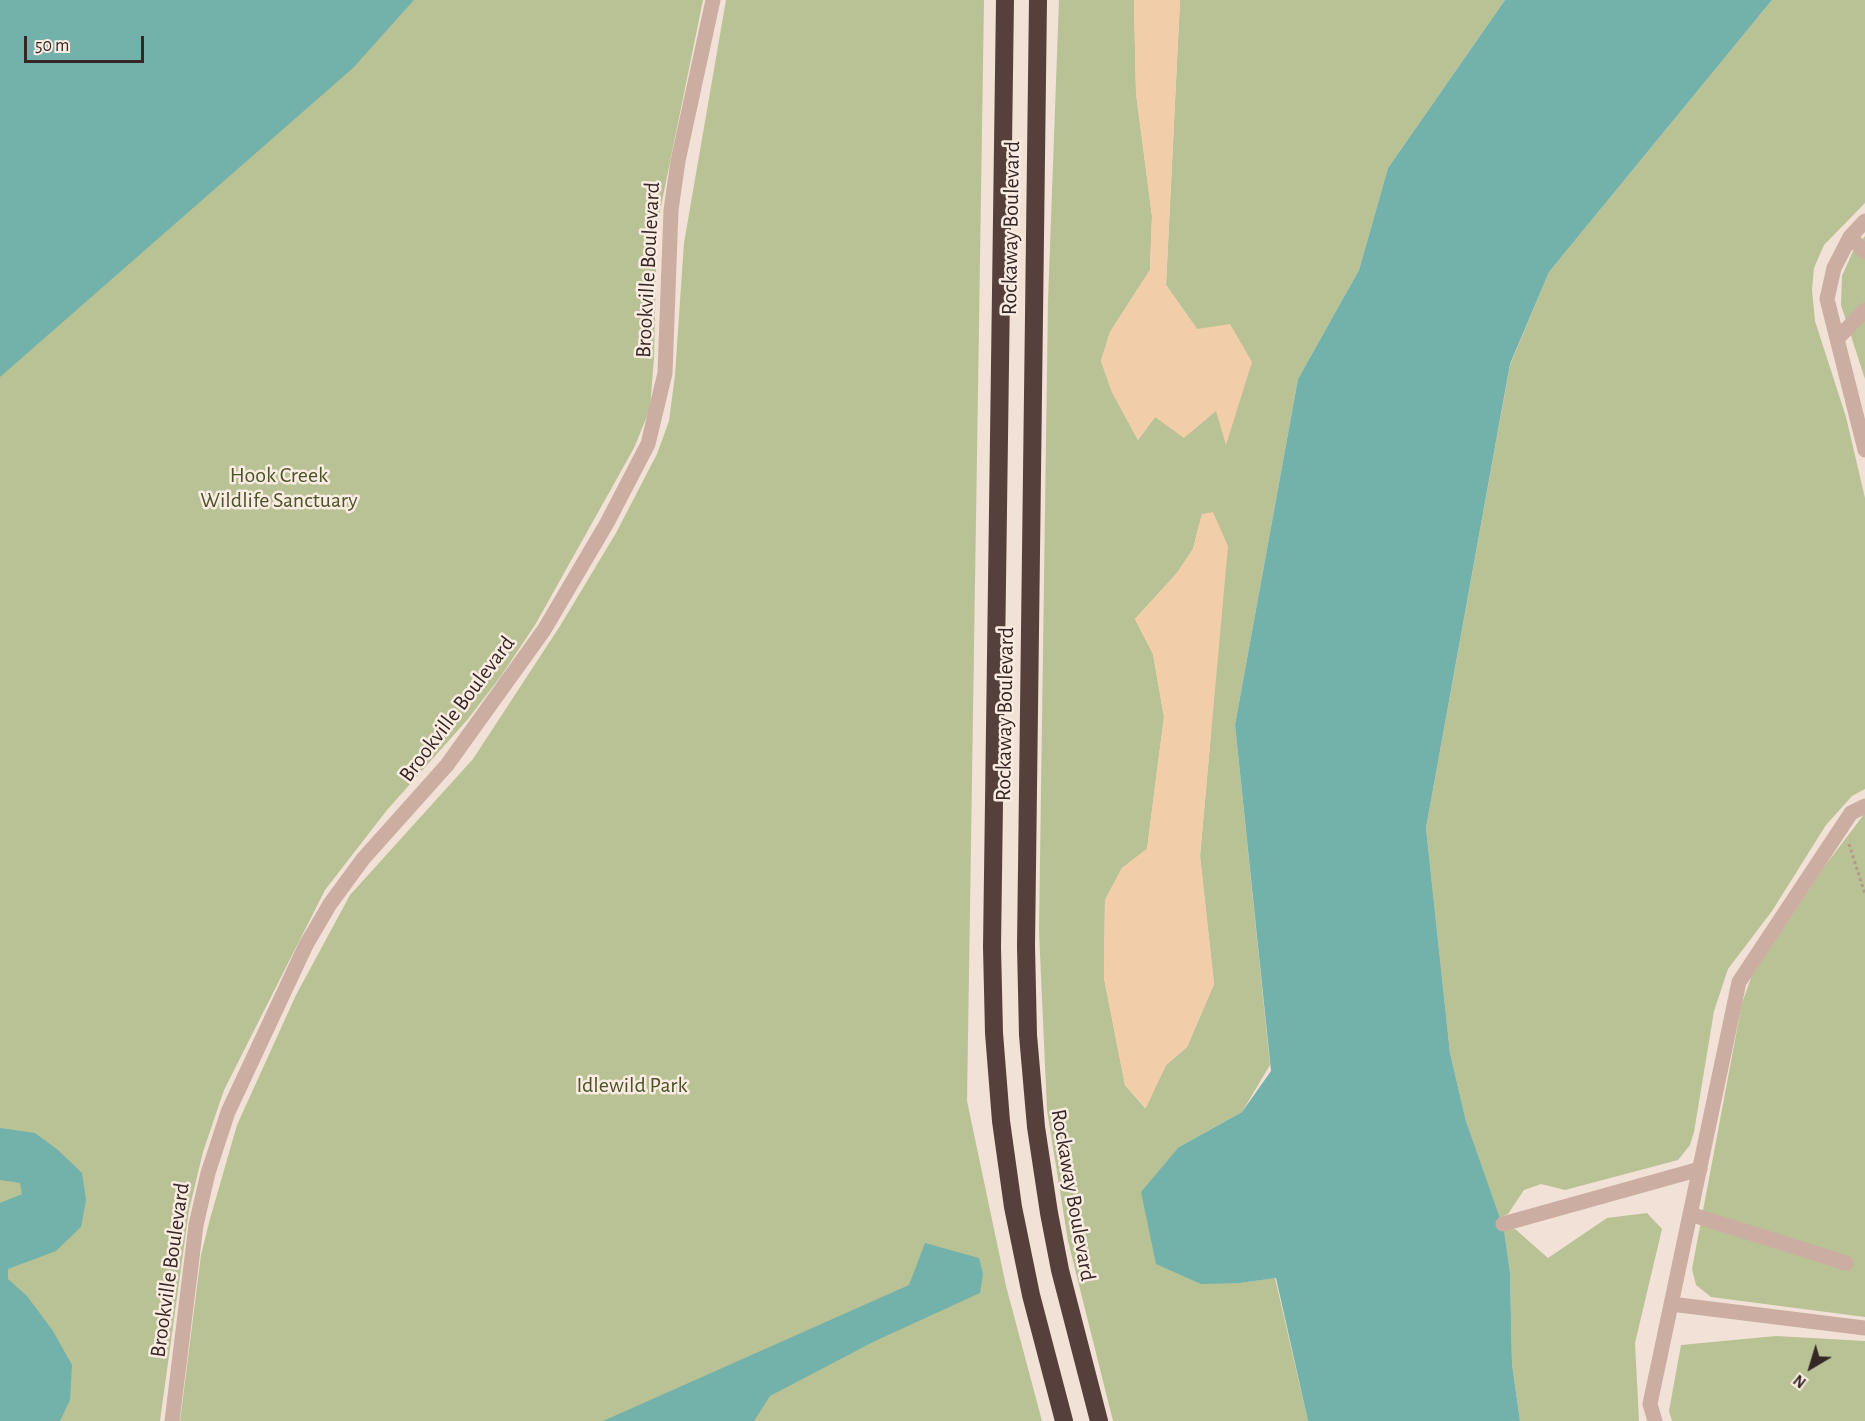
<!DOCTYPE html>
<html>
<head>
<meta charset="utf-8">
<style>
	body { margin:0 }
	#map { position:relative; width:1865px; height:1421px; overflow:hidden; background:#f2e1d6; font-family:"Alegreya Sans",sans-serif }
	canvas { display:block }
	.north { position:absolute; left:1781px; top:1337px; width:60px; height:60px; -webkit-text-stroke:4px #faece2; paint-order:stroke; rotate:218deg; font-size:16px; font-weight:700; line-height:24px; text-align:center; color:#352725 }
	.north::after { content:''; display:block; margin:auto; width:21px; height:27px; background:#352725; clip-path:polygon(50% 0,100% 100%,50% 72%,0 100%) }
	.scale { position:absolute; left:24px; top:36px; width:120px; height:27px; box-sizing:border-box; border:3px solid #352725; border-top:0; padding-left:8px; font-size:18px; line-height:21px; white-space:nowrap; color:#352725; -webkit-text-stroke:4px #faece2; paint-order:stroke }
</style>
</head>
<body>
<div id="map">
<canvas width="1865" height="1421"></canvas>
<div class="north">N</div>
<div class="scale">50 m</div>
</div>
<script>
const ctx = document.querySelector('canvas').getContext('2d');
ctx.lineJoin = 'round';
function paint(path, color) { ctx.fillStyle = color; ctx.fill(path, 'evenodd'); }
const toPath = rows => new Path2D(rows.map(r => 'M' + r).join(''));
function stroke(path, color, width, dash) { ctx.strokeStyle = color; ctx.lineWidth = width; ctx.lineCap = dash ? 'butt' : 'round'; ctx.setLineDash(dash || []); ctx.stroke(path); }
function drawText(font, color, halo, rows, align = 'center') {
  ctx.font = font + ' "Alegreya Sans",sans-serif'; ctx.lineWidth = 5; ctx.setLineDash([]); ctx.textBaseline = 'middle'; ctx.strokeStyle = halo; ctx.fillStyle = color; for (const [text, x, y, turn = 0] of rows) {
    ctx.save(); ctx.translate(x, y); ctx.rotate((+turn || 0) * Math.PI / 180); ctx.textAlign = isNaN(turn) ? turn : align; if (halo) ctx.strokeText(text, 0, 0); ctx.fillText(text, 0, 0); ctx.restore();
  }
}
paint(toPath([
	[404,0,703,0,657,226,654,358,650,409,634,448,535,625,501,676,468,719,387,810,325,890,224,1090,203,1152,189,1210,160,1421,0,1421,0,359],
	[726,0,984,0,967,1101,1006,1286,1042,1421,180,1421,201,1255,210,1219,237,1125,296,995,350,895,473,759,560,626,616,533,657,454,669,421,675,375,684,243],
	[1059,0,1134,0,1136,93,1152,216,1150,270,1110,332,1101,361,1112,392,1138,440,1155,417,1217,411,1226,444,1234,414,1197,329,1166,285,1180,0,1505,0,1388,168,1359,270,1298,379,1235,725,1270,1065,1242,1112,1179,1147,1240,1283,1275,1278,1308,1421,1113,1421,1068,1241,1047,1110,1039,931,1048,301],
	[1202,514,1211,733,1200,856,1214,984,1187,1047,1166,1065,1145,1108,1125,1085,1104,978,1105,900,1122,868,1147,849,1164,717,1153,654,1135,619,1177,573,1193,549],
	[1772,0,1865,0,1865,203,1824,245,1814,268,1812,290,1815,321,1846,417,1865,498,1865,789,1852,796,1826,825,1772,911,1728,969,1714,1011,1694,1132,1690,1145,1678,1160,1565,1190,1541,1184,1524,1190,1508,1214,1499,1218,1466,1121,1450,1053,1426,828,1510,365,1549,272],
	[1865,236,1865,379,1841,305,1842,276,1853,251],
	[1865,813,1865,1317,1711,1297,1696,1285,1692,1269,1742,1003,1752,975,1824,867],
	[1647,1213,1662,1229,1635,1343,1639,1421,1520,1421,1512,1364,1510,1272,1504,1230,1515,1229,1548,1258,1607,1218],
	[1776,1336,1865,1341,1865,1421,1672,1421,1669,1411,1681,1345]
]), '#b9c295');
paint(toPath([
	[1134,0,1180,0,1166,285,1197,329,1230,324,1252,362,1226,445,1216,411,1184,438,1155,417,1138,440,1112,392,1101,361,1110,332,1150,270,1152,216,1136,93],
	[1213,512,1228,546,1200,856,1214,984,1187,1047,1166,1065,1146,1108,1125,1085,1104,978,1105,900,1122,868,1147,849,1164,717,1153,654,1135,619,1177,573,1193,549,1202,514]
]), '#f1cea9');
paint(toPath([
	[0,0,414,0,353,68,0,377],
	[1505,0,1772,0,1549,272,1510,364,1426,828,1450,1053,1466,1121,1504,1230,1510,1272,1512,1364,1520,1421,1308,1421,1276,1278,1240,1283,1201,1284,1156,1264,1141,1192,1179,1147,1242,1112,1271,1071,1235,725,1298,379,1359,270,1388,168],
	[0,1128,35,1133,58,1150,82,1173,86,1200,81,1227,56,1251,8,1269,8,1279,27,1296,53,1331,72,1365,70,1400,60,1421,0,1421,0,1203,22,1194,20,1183,0,1180],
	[925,1243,979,1258,983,1274,980,1293,875,1341,770,1396,754,1421,603,1421,909,1285]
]), '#73b1ab');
stroke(toPath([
	[1849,844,1865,894]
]), '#b7988c', 3, [3, 3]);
stroke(toPath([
	[1865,221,1850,237,1834,268,1827,299,1865,450],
	[1850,237,1865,252],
	[1837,339,1865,310],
	[1690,1214,1846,1263],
	[1503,1224,1700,1169],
	[1671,1304,1865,1328],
	[172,1421,196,1225,208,1173,228,1112,306,945,330,904,363,859,447,765,544,630,607,523,648,444,665,373,671,210,678,161,713,0],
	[1655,1421,1650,1404,1739,982,1851,813,1865,806]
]), '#cbaea1', 15);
stroke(toPath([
	[1005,0,992,947,994,1033,1001,1121,1013,1207,1031,1295,1064,1421],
	[1038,0,1026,946,1028,1035,1036,1127,1049,1213,1060,1270,1099,1421]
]), '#56403b', 18);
drawText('22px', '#352725', '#faece2', [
	["Rockaway Boulevard",1011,228,-89],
	["Brookville Boulevard",648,270,-87],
	["Brookville Boulevard",457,709,-53],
	["Rockaway Boulevard",1005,714,-89],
	["Rockaway Boulevard",1073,1195,80],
	["Brookville Boulevard",170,1270,-82]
]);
drawText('22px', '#4a5427', '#faece2', [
	["Hook Creek",279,475],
	["Wildlife Sanctuary",279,500],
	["Idlewild Park",632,1085]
]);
</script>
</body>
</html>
